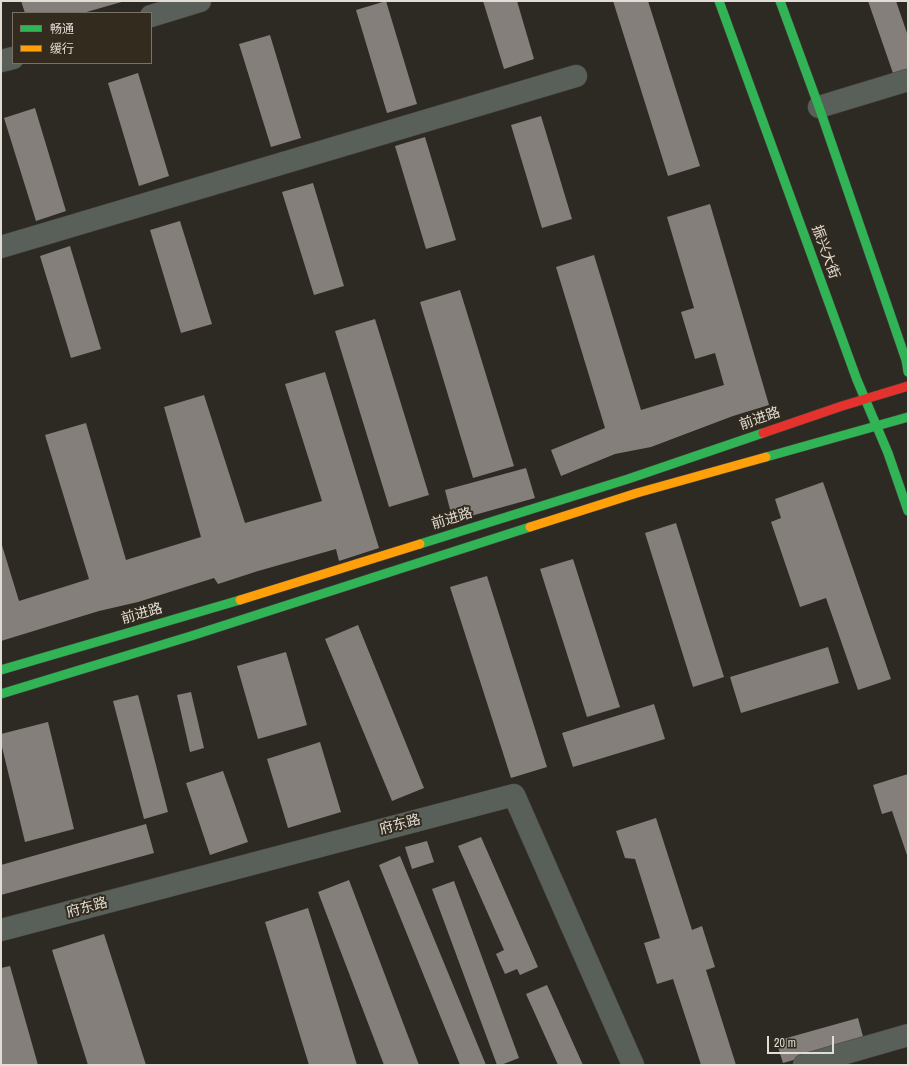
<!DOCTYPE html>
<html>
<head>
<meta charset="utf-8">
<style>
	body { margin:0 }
	#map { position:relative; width:909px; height:1066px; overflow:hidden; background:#2d2a23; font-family:"Archivo Narrow","Noto Sans SC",sans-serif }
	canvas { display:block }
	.frame { position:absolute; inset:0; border:2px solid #e1dcd4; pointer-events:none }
	.legend { position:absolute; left:12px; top:12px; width:140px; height:52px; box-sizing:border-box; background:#322b1e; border:1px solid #787267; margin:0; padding:5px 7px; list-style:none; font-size:12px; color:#e1dcd4 }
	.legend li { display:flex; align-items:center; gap:8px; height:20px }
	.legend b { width:20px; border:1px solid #787267 }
	.scale { position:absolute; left:767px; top:1036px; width:67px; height:18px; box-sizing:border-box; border:2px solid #e1dcd4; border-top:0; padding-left:5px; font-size:12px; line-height:14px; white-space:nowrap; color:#e1dcd4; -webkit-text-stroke:3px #322b1e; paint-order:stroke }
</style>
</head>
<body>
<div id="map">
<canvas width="909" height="1066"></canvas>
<div class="frame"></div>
<ul class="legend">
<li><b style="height:5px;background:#30b455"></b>畅通</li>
<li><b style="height:5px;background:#ff9f0a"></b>缓行</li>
</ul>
<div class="scale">20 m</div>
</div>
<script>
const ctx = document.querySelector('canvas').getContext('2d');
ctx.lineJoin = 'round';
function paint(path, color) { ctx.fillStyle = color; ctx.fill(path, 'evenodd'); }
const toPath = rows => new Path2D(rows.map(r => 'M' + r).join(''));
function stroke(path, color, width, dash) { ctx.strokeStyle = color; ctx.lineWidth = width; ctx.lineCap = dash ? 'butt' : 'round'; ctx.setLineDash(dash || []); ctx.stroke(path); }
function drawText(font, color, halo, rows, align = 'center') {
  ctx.font = font + ' "Archivo Narrow","Noto Sans SC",sans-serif'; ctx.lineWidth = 4; ctx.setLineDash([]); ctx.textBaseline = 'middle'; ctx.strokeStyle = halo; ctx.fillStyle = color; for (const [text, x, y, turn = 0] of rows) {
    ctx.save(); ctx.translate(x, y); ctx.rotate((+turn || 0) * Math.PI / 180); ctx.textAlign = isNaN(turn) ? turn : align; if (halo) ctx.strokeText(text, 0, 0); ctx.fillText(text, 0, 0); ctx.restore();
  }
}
paint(toPath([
	[21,1,125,1,83,13,25,13],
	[386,1,417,104,387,113,356,10],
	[483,1,517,1,534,59,504,69],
	[613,1,648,1,700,166,668,176],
	[868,1,896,1,908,36,908,74,895,79],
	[270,35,301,138,271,147,239,44],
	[138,73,169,176,139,186,108,83],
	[35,108,66,211,36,221,4,118],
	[541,116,572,219,542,228,511,125],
	[425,137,456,240,426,249,395,146],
	[313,183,344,286,314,295,282,192],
	[710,204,769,405,733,416,651,447,615,454,561,476,551,450,605,428,556,267,594,255,641,410,724,385,715,353,695,359,681,312,694,308,667,217],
	[180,221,212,324,181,333,150,230],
	[70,246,101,349,71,358,40,256],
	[460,290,514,466,473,478,420,302],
	[375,319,429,495,389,507,335,331],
	[325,372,379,548,339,561,336,549,258,571,218,584,214,578,138,602,99,611,1,641,1,542,19,601,89,579,45,435,86,423,126,560,201,537,164,407,204,395,245,523,322,501,285,384],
	[526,468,535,498,453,521,445,490],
	[823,482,891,679,858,690,826,598,800,607,771,522,781,518,775,499],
	[676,523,724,677,693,687,645,533],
	[573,559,620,707,587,717,540,569],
	[487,576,547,767,511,778,450,587],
	[358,625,424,788,392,801,325,639],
	[828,647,839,683,741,713,730,677],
	[286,652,307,725,258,739,237,666],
	[191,692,204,748,190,752,177,695],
	[138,695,168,812,144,819,113,701],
	[654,704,665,739,573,767,562,733],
	[48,722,74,829,25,842,1,743,1,734],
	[320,742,341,812,288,828,267,759],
	[223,771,248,842,210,855,186,783],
	[908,774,908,858,892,811,882,814,873,785],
	[656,818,692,930,702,926,715,967,706,970,736,1065,701,1065,673,979,657,984,644,943,660,938,635,859,625,858,616,831],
	[146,824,154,853,1,895,1,865],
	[481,837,538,967,520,975,517,969,505,974,496,954,504,950,458,846],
	[427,841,434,862,412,869,405,847],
	[400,856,486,1065,460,1065,379,865],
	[349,880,419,1065,384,1065,318,892],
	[454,881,519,1058,501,1065,497,1065,432,889],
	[308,908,357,1065,309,1065,265,922],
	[104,934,146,1065,88,1065,52,950],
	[10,966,38,1065,1,1065,1,968],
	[547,985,583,1065,558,1065,526,994],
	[858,1018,864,1040,783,1063,776,1041]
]), '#847f7b');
const street = toPath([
	[151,16,200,1],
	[1,61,13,58],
	[819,107,908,80],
	[1,247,576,76],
	[1,930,514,795,633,1065],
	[804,1065,908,1035]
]);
const fast = toPath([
	[719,1,857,380,888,453,908,511],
	[780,1,819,107,906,360,908,372],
	[766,457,908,417],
	[420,544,628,479,763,433],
	[1,670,240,600],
	[1,694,191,636,530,527]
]);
const slow = toPath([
	[530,527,637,493,766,457],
	[240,600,420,544]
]);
const jam = toPath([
	[763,433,842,406,908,386]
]);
stroke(street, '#494640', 23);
stroke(fast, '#494640', 10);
stroke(slow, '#494640', 10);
stroke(jam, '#494640', 10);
stroke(street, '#595f59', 22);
stroke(fast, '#30b455', 9);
stroke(slow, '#ff9f0a', 9);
stroke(jam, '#e5322d', 9);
drawText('14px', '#e1dcd4', '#322b1e', [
	["振兴大街",825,252,70],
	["前进路",760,419,-19],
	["前进路",452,519,-17],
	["前进路",142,614,-16],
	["府东路",400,825,-15],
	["府东路",87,908,-15]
]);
</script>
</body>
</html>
